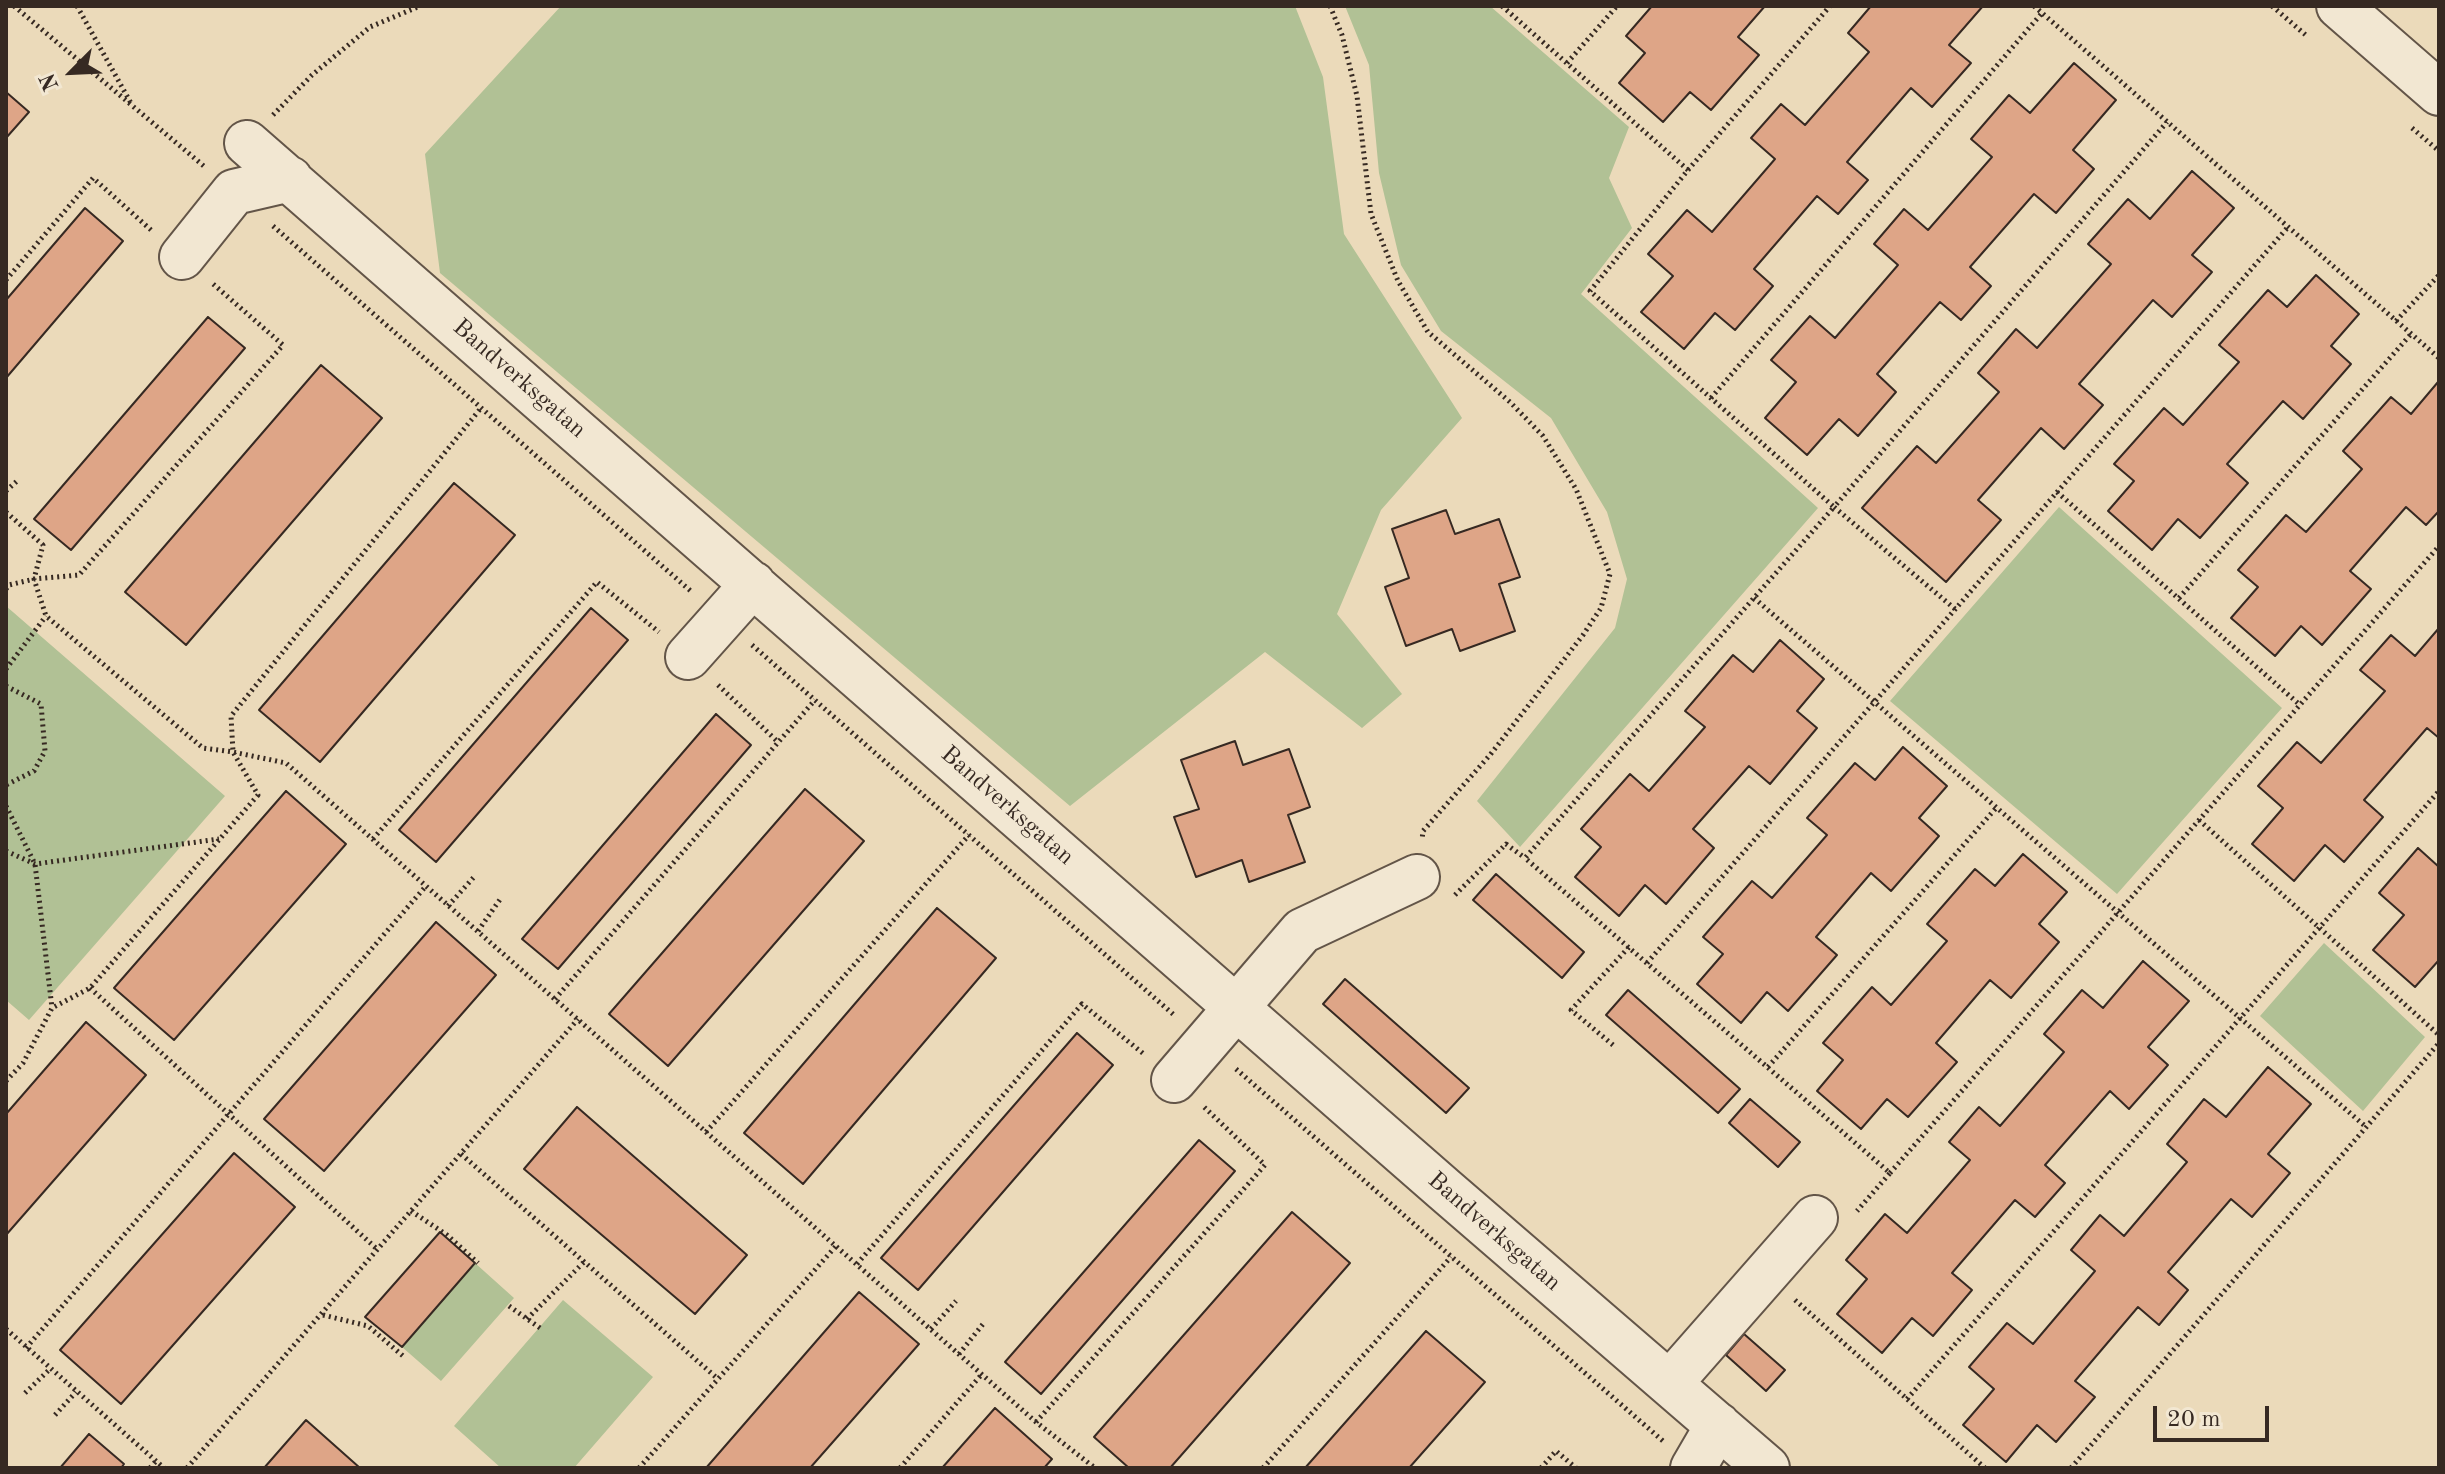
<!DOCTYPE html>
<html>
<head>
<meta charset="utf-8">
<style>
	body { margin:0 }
	#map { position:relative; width:2445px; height:1474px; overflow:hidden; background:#ebdaba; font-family:"Old Standard TT",serif }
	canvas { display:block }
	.frame { position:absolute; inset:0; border:8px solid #362922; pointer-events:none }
	.north { position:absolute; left:32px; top:32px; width:80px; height:80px; -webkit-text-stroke:6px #f2e7d2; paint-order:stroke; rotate:246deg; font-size:22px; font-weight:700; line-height:32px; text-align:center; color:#362922 }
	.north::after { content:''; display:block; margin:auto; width:28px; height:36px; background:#362922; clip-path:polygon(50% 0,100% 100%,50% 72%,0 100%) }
	.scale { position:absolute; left:2153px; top:1406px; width:116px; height:36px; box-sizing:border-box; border:4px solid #362922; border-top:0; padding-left:10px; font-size:24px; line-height:28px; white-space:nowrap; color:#362922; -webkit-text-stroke:6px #f2e7d2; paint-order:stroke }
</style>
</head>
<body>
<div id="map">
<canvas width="2445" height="1474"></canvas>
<div class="frame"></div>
<div class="north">N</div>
<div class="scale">20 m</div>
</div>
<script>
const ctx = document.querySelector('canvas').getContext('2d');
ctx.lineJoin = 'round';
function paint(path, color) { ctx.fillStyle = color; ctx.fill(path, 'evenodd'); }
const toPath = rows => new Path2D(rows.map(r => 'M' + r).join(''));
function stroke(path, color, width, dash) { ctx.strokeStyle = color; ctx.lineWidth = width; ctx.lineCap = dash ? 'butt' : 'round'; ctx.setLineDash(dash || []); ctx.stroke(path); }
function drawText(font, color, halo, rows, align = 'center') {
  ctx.font = font + ' "Old Standard TT",serif'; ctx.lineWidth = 6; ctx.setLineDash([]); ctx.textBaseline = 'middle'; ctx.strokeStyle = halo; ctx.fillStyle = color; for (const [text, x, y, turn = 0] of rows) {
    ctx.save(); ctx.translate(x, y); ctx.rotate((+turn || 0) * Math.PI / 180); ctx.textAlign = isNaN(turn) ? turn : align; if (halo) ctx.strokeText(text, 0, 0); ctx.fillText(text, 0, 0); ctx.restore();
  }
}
paint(toPath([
	[561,6,1295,6,1323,77,1344,234,1462,418,1381,510,1337,614,1402,694,1362,728,1265,652,1070,806,440,273,425,154],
	[1345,6,1490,6,1629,127,1609,178,1632,228,1581,294,1818,508,1520,847,1477,801,1615,628,1627,579,1607,512,1551,418,1441,331,1401,265,1379,173,1369,65],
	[2059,507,2282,708,2117,894,1890,701],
	[6,606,225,796,29,1020,6,1000],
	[2324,943,2425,1037,2363,1111,2260,1016],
	[475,1263,514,1298,441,1381,402,1347],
	[563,1300,653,1377,574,1468,501,1468,454,1426]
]), '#b1c195');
const building = toPath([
	[1652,6,1765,6,1738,37,1759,55,1711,110,1690,92,1663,122,1619,83,1645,53,1626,36,1652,6],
	[1871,6,1983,6,1949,45,1971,63,1932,107,1911,88,1847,162,1868,180,1838,214,1817,196,1754,269,1773,286,1735,330,1715,313,1684,349,1641,312,1673,276,1648,254,1687,210,1712,232,1775,159,1751,138,1781,104,1805,125,1869,52,1848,33,1871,6],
	[2074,63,2116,100,2073,150,2094,169,2056,213,2034,194,1970,267,1991,286,1961,320,1940,302,1877,374,1896,392,1858,436,1839,419,1807,455,1765,418,1796,382,1771,360,1810,316,1835,338,1898,265,1874,244,1904,209,1928,230,1992,157,1971,139,2009,95,2030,113,2074,63],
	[6,92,29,112,6,138,6,92],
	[2192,171,2234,208,2192,255,2212,272,2172,317,2153,300,2079,384,2103,405,2064,449,2041,428,1978,500,2001,520,1946,582,1862,508,1917,446,1936,463,1999,392,1978,373,2016,329,2037,348,2111,264,2088,244,2128,199,2150,219,2192,171],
	[85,208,123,241,6,378,6,300,85,208],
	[2316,275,2359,314,2331,346,2351,364,2303,419,2283,401,2227,464,2248,483,2200,538,2178,519,2152,550,2108,511,2134,481,2114,464,2164,408,2183,425,2239,362,2219,345,2268,290,2287,307,2316,275],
	[208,317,245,348,71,550,34,519,208,317],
	[321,365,382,418,186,645,125,592,321,365],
	[2438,382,2439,511,2426,525,2406,507,2350,571,2371,589,2322,645,2301,626,2275,656,2231,618,2258,587,2238,570,2286,515,2306,532,2362,469,2343,451,2391,397,2411,414,2438,382],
	[454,483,515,535,320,762,259,710,454,483],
	[1446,510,1455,534,1499,519,1520,577,1499,584,1515,631,1460,651,1452,629,1406,646,1385,587,1409,578,1392,529,1446,510],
	[591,608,628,640,436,862,399,830,591,608],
	[2439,628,2439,738,2427,728,2364,800,2383,817,2344,862,2325,845,2294,881,2252,844,2283,808,2258,786,2297,742,2321,763,2385,691,2360,670,2391,635,2415,656,2439,628],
	[1780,640,1824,679,1797,711,1817,728,1770,784,1749,766,1693,829,1714,848,1666,904,1645,885,1619,916,1575,877,1601,847,1581,829,1630,774,1649,791,1705,727,1685,711,1733,655,1753,672,1780,640],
	[716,714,751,745,558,969,522,939,716,714],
	[1235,741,1243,765,1289,749,1310,807,1288,815,1305,862,1249,882,1242,860,1196,877,1174,817,1199,809,1181,760,1235,741],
	[1903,747,1947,786,1919,818,1939,836,1891,891,1871,873,1816,937,1837,955,1788,1011,1767,992,1741,1023,1697,984,1723,954,1703,937,1752,881,1772,898,1827,835,1807,818,1855,763,1875,780,1903,747],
	[805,789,864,841,668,1066,609,1014,805,789],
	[286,791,346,844,174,1040,114,988,286,791],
	[2418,848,2439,867,2439,960,2415,987,2373,950,2404,915,2379,893,2418,848],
	[2023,854,2067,892,2039,924,2059,942,2011,998,1990,980,1936,1043,1957,1062,1908,1117,1887,1099,1861,1129,1817,1091,1843,1060,1823,1043,1872,987,1891,1005,1947,941,1927,924,1975,869,1995,886,2023,854],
	[1496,874,1584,952,1562,978,1473,900,1496,874],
	[937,908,996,958,803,1184,744,1133,937,908],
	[436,922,496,975,324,1171,264,1119,436,922],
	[2143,961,2189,1001,2148,1047,2168,1065,2129,1109,2110,1091,2045,1165,2065,1183,2035,1217,2015,1200,1952,1273,1972,1290,1933,1336,1912,1318,1882,1353,1837,1314,1867,1279,1846,1260,1885,1214,1907,1233,1970,1160,1949,1142,1979,1107,2000,1126,2064,1052,2044,1034,2082,990,2103,1008,2143,961],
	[1345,979,1469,1088,1446,1113,1323,1004,1345,979],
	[1628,990,1740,1089,1718,1113,1606,1015,1628,990],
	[86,1022,146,1075,6,1235,6,1114,86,1022],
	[1077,1033,1113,1065,918,1290,881,1258,1077,1033],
	[2268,1067,2311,1104,2268,1154,2290,1173,2252,1217,2231,1199,2168,1272,2188,1290,2159,1325,2138,1307,2075,1381,2095,1397,2056,1442,2037,1425,2006,1462,1963,1425,1994,1389,1969,1367,2007,1323,2033,1344,2095,1271,2071,1250,2100,1215,2124,1236,2187,1162,2167,1144,2204,1099,2226,1117,2268,1067],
	[1750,1099,1800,1142,1778,1167,1729,1123,1750,1099],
	[577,1107,747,1255,695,1314,524,1169,577,1107],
	[1199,1140,1235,1171,1041,1394,1005,1362,1199,1140],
	[234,1153,295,1207,121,1404,60,1350,234,1153],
	[1292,1212,1350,1263,1170,1468,1129,1468,1094,1437,1292,1212],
	[440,1232,475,1263,402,1347,365,1317,440,1232],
	[859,1292,919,1344,810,1468,706,1468,859,1292],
	[1426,1331,1485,1382,1409,1468,1305,1468,1426,1331],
	[1744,1334,1785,1370,1766,1391,1726,1355,1744,1334],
	[995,1408,1052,1459,1044,1468,942,1468,995,1408],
	[306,1420,360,1468,264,1468,306,1420],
	[89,1434,124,1464,121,1468,60,1468,89,1434]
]);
paint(building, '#dea587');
stroke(building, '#362922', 2);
const minor = toPath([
	[2339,6,2439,93],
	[247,143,1445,1190,1767,1468],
	[182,257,234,192,290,179],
	[688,657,753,584],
	[1174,1080,1302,931,1417,877],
	[1670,1383,1815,1218],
	[1693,1468,1718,1425]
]);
stroke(minor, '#635548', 48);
stroke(toPath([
	[14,6,205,167],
	[77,6,132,105],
	[1330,6,1342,35,1357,96,1371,214,1398,281,1428,332,1510,402,1543,436,1576,489,1610,574,1601,608,1583,635,1490,755,1423,831,1422,840],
	[1502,6,1688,170,1590,291,1834,507,1525,858,1890,1173,1857,1211],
	[2034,6,2439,358],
	[2272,6,2308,37],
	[1567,63,1617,6],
	[273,115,312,75,370,27,420,6],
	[2412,128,2439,151],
	[1688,170,1830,6],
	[273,226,693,593],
	[6,280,93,178,151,230],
	[2396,321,2439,275],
	[1711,398,2042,13],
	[6,491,17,481],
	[2057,492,2300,705],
	[6,512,43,545,34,579,46,616,203,748,233,752,286,763,1036,1422,1095,1468],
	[6,589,9,585,34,579,79,575,283,345,212,283],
	[1754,598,2365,1126],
	[2179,598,2411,334],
	[1955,609,1834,507,2167,122],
	[752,645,1174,1015],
	[6,669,46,616],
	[718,685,778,742],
	[6,686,41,704,45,751,34,771,6,785],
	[6,806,35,864,52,1008],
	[2199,820,2439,1035],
	[373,839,597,582,659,632],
	[6,851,35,864,219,839],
	[1455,895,1506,844,1525,858],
	[448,906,474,877],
	[478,931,501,898],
	[1647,963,2288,227],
	[90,988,378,1250],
	[555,999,815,700],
	[1613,1045,1571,1010,1629,947],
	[1768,1067,1996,808],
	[1236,1069,1663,1441],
	[6,1081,23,1063,52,1008,90,988,258,795,233,752,231,716,481,408],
	[706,1132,969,835],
	[461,1154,718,1379],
	[1890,1173,2439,546],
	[411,1211,447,1235,478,1263],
	[857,1264,1082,1004,1145,1055],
	[1795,1300,1985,1468],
	[509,1306,540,1328],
	[323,1315,368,1326,403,1356],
	[527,1319,584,1262],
	[6,1329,164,1468],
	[931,1329,956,1301],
	[26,1348,426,886],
	[959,1354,983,1324],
	[25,1393,50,1369],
	[1907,1399,2439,791],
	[55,1415,76,1392],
	[1036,1422,1265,1165,1203,1106],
	[150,1468,156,1461],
	[187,1468,578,1019],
	[639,1468,836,1246],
	[900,1468,982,1374],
	[1263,1468,1451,1257],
	[1541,1468,1556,1451,1576,1468],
	[2071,1468,2439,1043]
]), '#362922', 5, [2, 4]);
stroke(minor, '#f2e7d2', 44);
drawText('24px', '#362922', '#f2e7d2', [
	["Bandverksgatan",519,379,41],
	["Bandverksgatan",1007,806,41],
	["Bandverksgatan",1494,1232,41]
]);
</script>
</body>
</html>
